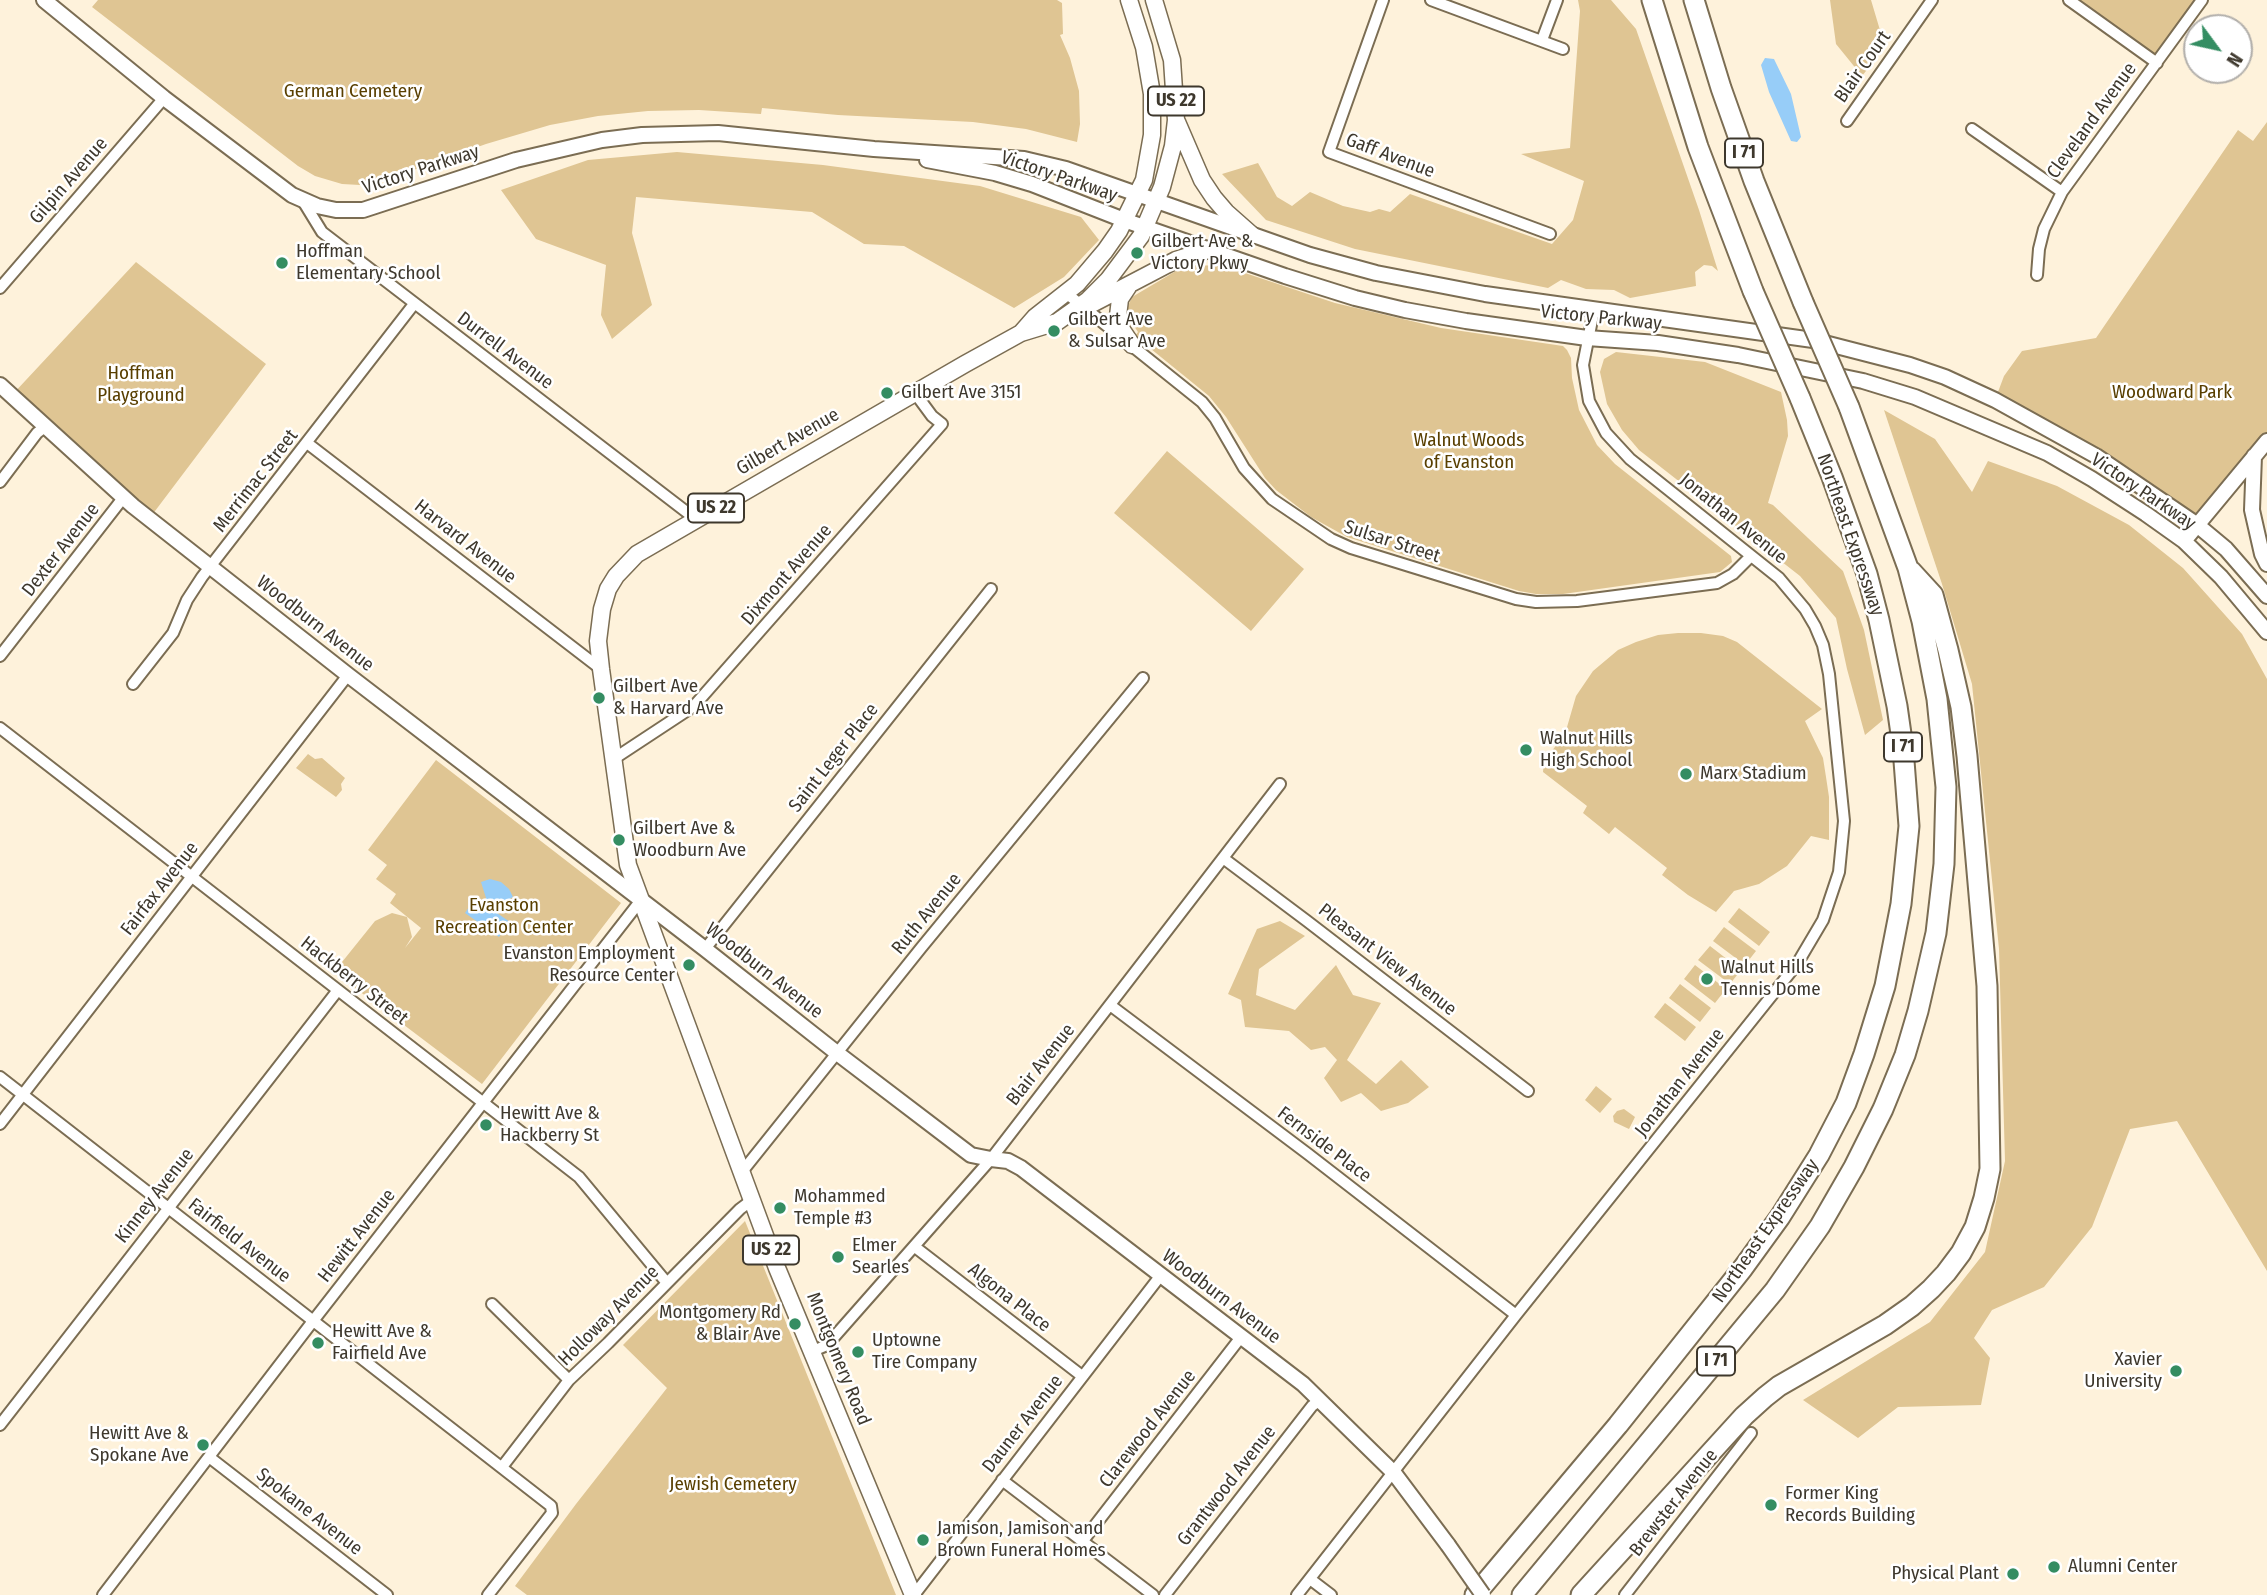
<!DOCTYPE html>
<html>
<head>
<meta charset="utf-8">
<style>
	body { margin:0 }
	#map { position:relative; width:2267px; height:1595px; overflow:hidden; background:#fef2db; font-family:"Fira Sans Condensed",sans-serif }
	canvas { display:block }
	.north { position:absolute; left:2183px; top:14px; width:70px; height:70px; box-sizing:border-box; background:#fff; border:2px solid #b2afab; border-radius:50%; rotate:123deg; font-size:19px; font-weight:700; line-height:28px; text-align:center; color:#3e382d }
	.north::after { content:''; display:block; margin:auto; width:24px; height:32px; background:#348d62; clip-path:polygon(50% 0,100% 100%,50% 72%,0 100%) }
</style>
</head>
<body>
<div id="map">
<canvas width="2267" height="1595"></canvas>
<div class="north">N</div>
</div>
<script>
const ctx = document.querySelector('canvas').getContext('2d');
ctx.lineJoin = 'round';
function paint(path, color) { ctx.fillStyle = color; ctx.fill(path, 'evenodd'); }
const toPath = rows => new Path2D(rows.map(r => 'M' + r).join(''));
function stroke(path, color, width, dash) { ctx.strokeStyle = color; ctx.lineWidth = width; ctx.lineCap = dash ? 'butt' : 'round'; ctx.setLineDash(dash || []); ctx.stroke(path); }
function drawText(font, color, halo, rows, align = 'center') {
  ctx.font = font + ' "Fira Sans Condensed",sans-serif'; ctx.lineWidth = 5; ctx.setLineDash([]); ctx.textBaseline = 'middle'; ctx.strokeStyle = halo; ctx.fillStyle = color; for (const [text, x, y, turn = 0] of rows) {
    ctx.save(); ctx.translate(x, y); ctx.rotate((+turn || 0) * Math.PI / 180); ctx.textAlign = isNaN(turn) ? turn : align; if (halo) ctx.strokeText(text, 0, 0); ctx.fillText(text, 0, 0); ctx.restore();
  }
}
paint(toPath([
	[98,0,1057,0,1062,3,1063,34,1060,35,1070,58,1079,91,1080,124,1077,142,1026,129,973,122,838,115,762,108,761,114,699,110,648,111,598,116,550,125,486,144,377,183,360,185,342,184,315,176,298,166,92,7],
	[1578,0,1611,0,1636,29,1699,210,1718,271,1712,266,1704,265,1695,272,1696,286,1630,298,1614,290,1586,289,1561,280,1548,288,1355,249,1266,220,1222,174,1258,163,1277,197,1292,206,1310,192,1343,206,1370,212,1379,209,1390,212,1410,194,1552,244,1573,220,1584,181,1521,154,1570,148,1580,11],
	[1830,0,1871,0,1885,47,1862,76,1836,44],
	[2069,0,2202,0,2157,63],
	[2267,122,2267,441,2196,524,1995,400,2004,376,2022,351,2096,338,2238,130,2253,141],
	[677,152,823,165,980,186,1081,217,1099,240,1064,277,1014,308,904,246,864,244,812,212,636,197,632,233,652,305,612,339,601,315,606,265,536,239,501,190,588,160],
	[136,262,266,364,149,519,12,395],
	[1193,265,1224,266,1335,303,1441,328,1563,346,1567,350,1571,358,1572,378,1579,410,1597,445,1615,464,1731,556,1732,562,1720,572,1563,594,1536,594,1519,591,1347,537,1311,517,1276,490,1265,478,1226,417,1209,396,1135,336,1138,332,1128,317,1128,306,1132,297,1181,268],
	[1616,352,1705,362,1781,392,1787,420,1788,436,1768,503,1773,505,1843,571,1864,630,1883,720,1865,735,1847,669,1836,618,1800,576,1639,450,1622,430,1607,404,1600,372,1604,359],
	[1884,410,1935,439,1972,492,1988,461,2057,486,2129,525,2183,568,2242,634,2267,679,2267,1271,2177,1121,2130,1129,2092,1227,2044,1287,1992,1310,1974,1338,1990,1358,1981,1405,1898,1407,1858,1438,1803,1400,1930,1322,1985,1252,2005,1161,1999,949,1972,684,1942,584],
	[1167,451,1304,569,1251,631,1114,513],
	[1678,633,1701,633,1723,636,1737,642,1822,709,1805,721,1823,758,1826,777,1829,797,1829,840,1811,836,1787,866,1759,884,1734,891,1716,912,1688,895,1662,875,1667,868,1615,827,1609,834,1583,813,1587,806,1543,772,1544,761,1565,734,1576,696,1593,671,1618,650,1636,642,1658,635],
	[308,754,315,759,322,758,345,778,341,784,342,790,336,797,296,768],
	[436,760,621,903,482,1084,334,972,375,921,392,913,407,917,412,937,405,948,421,928,390,903,396,894,376,879,387,865,368,850],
	[1739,908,1770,932,1759,946,1728,922],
	[1280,921,1305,936,1259,969,1256,995,1295,1010,1336,965,1353,995,1381,1003,1347,1060,1376,1084,1401,1060,1429,1087,1408,1103,1381,1111,1361,1093,1341,1102,1324,1078,1337,1060,1325,1047,1311,1050,1289,1031,1245,1027,1241,1000,1228,994,1257,929],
	[1724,927,1756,951,1745,965,1713,941],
	[1710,946,1741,970,1730,984,1698,960],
	[1695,965,1726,989,1715,1003,1684,979],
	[1680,984,1711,1008,1700,1022,1669,998],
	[1665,1003,1696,1027,1685,1041,1654,1017],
	[1596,1086,1612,1099,1600,1113,1585,1100],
	[1624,1109,1635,1117,1629,1129,1614,1122,1613,1116,1617,1111],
	[745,1221,896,1595,527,1595,515,1586,576,1504,667,1388,623,1345]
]), '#dfc593');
paint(toPath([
	[1765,58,1774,59,1791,94,1801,137,1797,142,1791,141,1769,92,1761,65],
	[490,879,501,882,509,889,513,897,505,902,497,913,510,922,499,937,465,913,476,897,483,901,486,898,481,882]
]), '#97cdf8');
const street = toPath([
	[1383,0,1329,152,1550,234],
	[1431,0,1563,49],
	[2069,0,2157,63],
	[1542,40,1557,0],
	[1847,121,1932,0],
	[1972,129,2062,192],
	[303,201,322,232,697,520],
	[2037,275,2039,249,2044,229,2062,192,2202,0],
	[0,288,164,98],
	[1066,293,1202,402,1215,418,1244,468,1272,499,1331,539,1351,548,1516,599,1536,602,1577,601,1717,583,1733,574,1751,556],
	[307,443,601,669],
	[0,482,37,433,46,426],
	[0,656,123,498],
	[133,684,173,633,187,600,202,577,414,304],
	[0,728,579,1177,667,1283],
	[612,760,694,706,942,424,932,416,915,393],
	[1223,858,1307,921,1528,1091],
	[705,949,991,589],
	[1110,1005,1308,1154,1516,1315],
	[0,1077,551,1506,552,1513,488,1595],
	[0,1124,348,675],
	[741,1173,921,948,1143,678],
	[915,1247,1082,1376],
	[492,1304,569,1380],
	[813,1351,827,1345,991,1159,1280,784],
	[0,1425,338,990],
	[209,1457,387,1595],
	[502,1467,569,1380,608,1343,740,1209,752,1200],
	[1002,1480,1153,1595],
	[1082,1542,1241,1337],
	[1310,1579,1331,1595],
	[103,1595,313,1321,641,900],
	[914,1595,1161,1275],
	[1165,1595,1312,1406,1320,1400],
	[1297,1595,1516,1315,1797,964,1823,920,1839,872,1844,821,1829,674,1823,645,1815,626,1805,609,1779,578,1630,459,1606,433,1589,401,1583,365,1594,310],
	[1625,1595,1751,1433]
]);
const secondary = toPath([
	[44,0,164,98,292,195,317,206,336,210,363,210,516,160,602,140,642,135,718,133,874,149,1024,159,1066,169,1310,255,1376,273,1485,294,1813,340,1910,365,1945,377,1995,400,2096,456,2196,524,2226,549,2267,596],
	[927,160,995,173,1032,184,1124,220,1285,276,1355,298,1405,310,1466,321,1587,338,1658,343,1738,355,1863,381,1915,397,2047,453,2092,479,2146,514,2184,541,2221,577,2267,632],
	[0,385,133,506,348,675,705,949,837,1053,971,1155,991,1159,1008,1161,1021,1168,1303,1384,1394,1473,1448,1545],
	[2254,456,2252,510,2262,554,2267,564],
	[2184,541,2267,441]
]);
const primary = toPath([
	[1177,122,1202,180,1214,198,1226,212,1252,235],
	[1128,287,1120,299,1118,316,1120,327,1132,345],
	[1090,305,1176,260,1211,249],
	[1021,333,1035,317,1077,284,1105,251,1119,231,1144,180,1152,135,1152,94,1144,47,1129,0],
	[913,1595,777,1268,628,865,601,669,598,641,602,609,608,589,616,576,637,554,965,364,1021,333,1057,322,1088,300,1108,280,1141,236,1162,187,1173,146,1176,120,1172,60,1154,0]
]);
const highway = toPath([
	[1652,0,1698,147,1753,291],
	[1694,0,1721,88,1754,181,1803,302],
	[1475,1595,1618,1425,1743,1268,1780,1217,1819,1155,1846,1103,1864,1054,1885,986,1901,904,1909,826,1903,748,1897,706,1879,620,1867,574,1832,477,1800,398],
	[1522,1595,1775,1290,1820,1226,1854,1167,1883,1109,1905,1055,1918,1011,1936,933,1944,864,1946,787,1937,699,1922,621,1908,568,1849,407],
	[1581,1595,1744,1416,1765,1397,1779,1386,1885,1325,1912,1306,1931,1289,1946,1273,1961,1253,1975,1227,1984,1198,1990,1169,1987,986,1967,756,1961,707,1948,650,1933,595,1911,571]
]);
stroke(street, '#7b6d53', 14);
stroke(secondary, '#7b6d53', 18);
stroke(primary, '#7b6d53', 19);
stroke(highway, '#7b6d53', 23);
stroke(street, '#fff', 10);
stroke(secondary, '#fff', 14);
stroke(primary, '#fff', 16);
stroke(highway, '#fff', 19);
const secondaryBridge = toPath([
	[1448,1545,1483,1595]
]);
const highwayBridge = toPath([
	[1753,291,1800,398],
	[1803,302,1849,407]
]);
stroke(secondaryBridge, '#7b6d53', 18, []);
stroke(highwayBridge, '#7b6d53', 23, []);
stroke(secondaryBridge, '#fff', 14);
stroke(highwayBridge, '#fff', 19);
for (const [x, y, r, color] of [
	[1137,253,7,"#348d62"],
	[282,263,7,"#348d62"],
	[1054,331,7,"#348d62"],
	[887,393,7,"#348d62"],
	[599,698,7,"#348d62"],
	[1526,750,7,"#348d62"],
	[1686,774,7,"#348d62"],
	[619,840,7,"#348d62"],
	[689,965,7,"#348d62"],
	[1707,979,7,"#348d62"],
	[486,1125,7,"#348d62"],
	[780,1208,7,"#348d62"],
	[838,1257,7,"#348d62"],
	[795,1324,7,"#348d62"],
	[318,1343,7,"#348d62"],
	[858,1352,7,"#348d62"],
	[2176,1371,7,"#348d62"],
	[203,1445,7,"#348d62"],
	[1771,1505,7,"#348d62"],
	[923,1540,7,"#348d62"],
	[2054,1567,7,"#348d62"],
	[2013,1574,7,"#348d62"]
]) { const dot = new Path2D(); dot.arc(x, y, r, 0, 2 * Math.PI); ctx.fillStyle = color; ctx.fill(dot); stroke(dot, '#fff', 2.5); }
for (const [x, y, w] of [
	[1176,101,56],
	[1744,153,38],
	[716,508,56],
	[1903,747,38],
	[771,1250,56],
	[1716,1361,38]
]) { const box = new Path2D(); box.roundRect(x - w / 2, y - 14.5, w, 29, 5); ctx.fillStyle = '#fff'; ctx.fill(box); stroke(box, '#3e382d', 2); }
drawText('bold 18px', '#3e382d', null, [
	["US 22",1176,101],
	["I 71",1744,153],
	["US 22",716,508],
	["I 71",1903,747],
	["US 22",771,1250],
	["I 71",1716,1361]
]);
drawText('19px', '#3e382d', '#fff', [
	["Blair Court",1863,67,-55],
	["Cleveland Avenue",2092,121,-54],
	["Gaff Avenue",1390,156,21],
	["Victory Parkway",421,170,-18],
	["Victory Parkway",1059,177,19],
	["Gilpin Avenue",69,181,-49],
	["Victory Parkway",1601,318,6],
	["Durrell Avenue",505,351,37],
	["Gilbert Avenue",788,442,-30],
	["Merrimac Street",256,481,-52],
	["Victory Parkway",2143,492,34],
	["Jonathan Avenue",1733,519,39],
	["Northeast Expressway",1850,535,71],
	["Harvard Avenue",465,542,38],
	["Sulsar Street",1392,542,18],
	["Dexter Avenue",61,550,-52],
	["Dixmont Avenue",787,575,-49],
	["Woodburn Avenue",315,624,38],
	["Saint Leger Place",834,758,-52],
	["Fairfax Avenue",160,889,-52],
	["Ruth Avenue",927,914,-51],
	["Pleasant View Avenue",1387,960,38],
	["Woodburn Avenue",764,971,38],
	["Hackberry Street",354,981,38],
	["Blair Avenue",1041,1065,-52],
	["Jonathan Avenue",1680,1083,-52],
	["Fernside Place",1324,1145,37],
	["Kinney Avenue",155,1196,-52],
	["Northeast Expressway",1766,1231,-55],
	["Hewitt Avenue",357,1236,-52],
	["Fairfield Avenue",239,1241,38],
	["Woodburn Avenue",1221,1297,37],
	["Algona Place",1009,1298,38],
	["Holloway Avenue",609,1316,-45],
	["Montgomery Road",838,1359,68],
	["Dauner Avenue",1023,1424,-52],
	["Clarewood Avenue",1148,1429,-52],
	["Grantwood Avenue",1227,1486,-52],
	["Brewster Avenue",1674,1503,-52],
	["Spokane Avenue",309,1512,38]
]);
drawText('19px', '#593f00', '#fff', [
	["German Cemetery",353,92],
	["Hoffman",141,374],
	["Playground",141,396],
	["Woodward Park",2172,393],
	["Walnut Woods",1469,441],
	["of Evanston",1469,463],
	["Evanston",504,906],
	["Recreation Center",504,928],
	["Jewish Cemetery",733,1485]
]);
drawText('19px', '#3e382d', '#fff', [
	["Gilbert Ave &",1151,242],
	["Victory Pkwy",1151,264],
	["Hoffman",296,252],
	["Elementary School",296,274],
	["Gilbert Ave",1068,320],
	["& Sulsar Ave",1068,342],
	["Gilbert Ave 3151",901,393],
	["Gilbert Ave",613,687],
	["& Harvard Ave",613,709],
	["Walnut Hills",1540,739],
	["High School",1540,761],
	["Marx Stadium",1700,774],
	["Gilbert Ave &",633,829],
	["Woodburn Ave",633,851],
	["Evanston Employment",675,954,"right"],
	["Resource Center",675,976,"right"],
	["Walnut Hills",1721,968],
	["Tennis Dome",1721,990],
	["Hewitt Ave &",500,1114],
	["Hackberry St",500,1136],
	["Mohammed",794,1197],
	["Temple #3",794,1219],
	["Elmer",852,1246],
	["Searles",852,1268],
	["Montgomery Rd",781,1313,"right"],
	["& Blair Ave",781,1335,"right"],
	["Hewitt Ave &",332,1332],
	["Fairfield Ave",332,1354],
	["Uptowne",872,1341],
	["Tire Company",872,1363],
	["Xavier",2162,1360,"right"],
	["University",2162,1382,"right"],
	["Hewitt Ave &",189,1434,"right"],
	["Spokane Ave",189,1456,"right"],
	["Former King",1785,1494],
	["Records Building",1785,1516],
	["Jamison, Jamison and",937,1529],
	["Brown Funeral Homes",937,1551],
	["Alumni Center",2068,1567],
	["Physical Plant",1999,1574,"right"]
], 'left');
</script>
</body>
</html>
